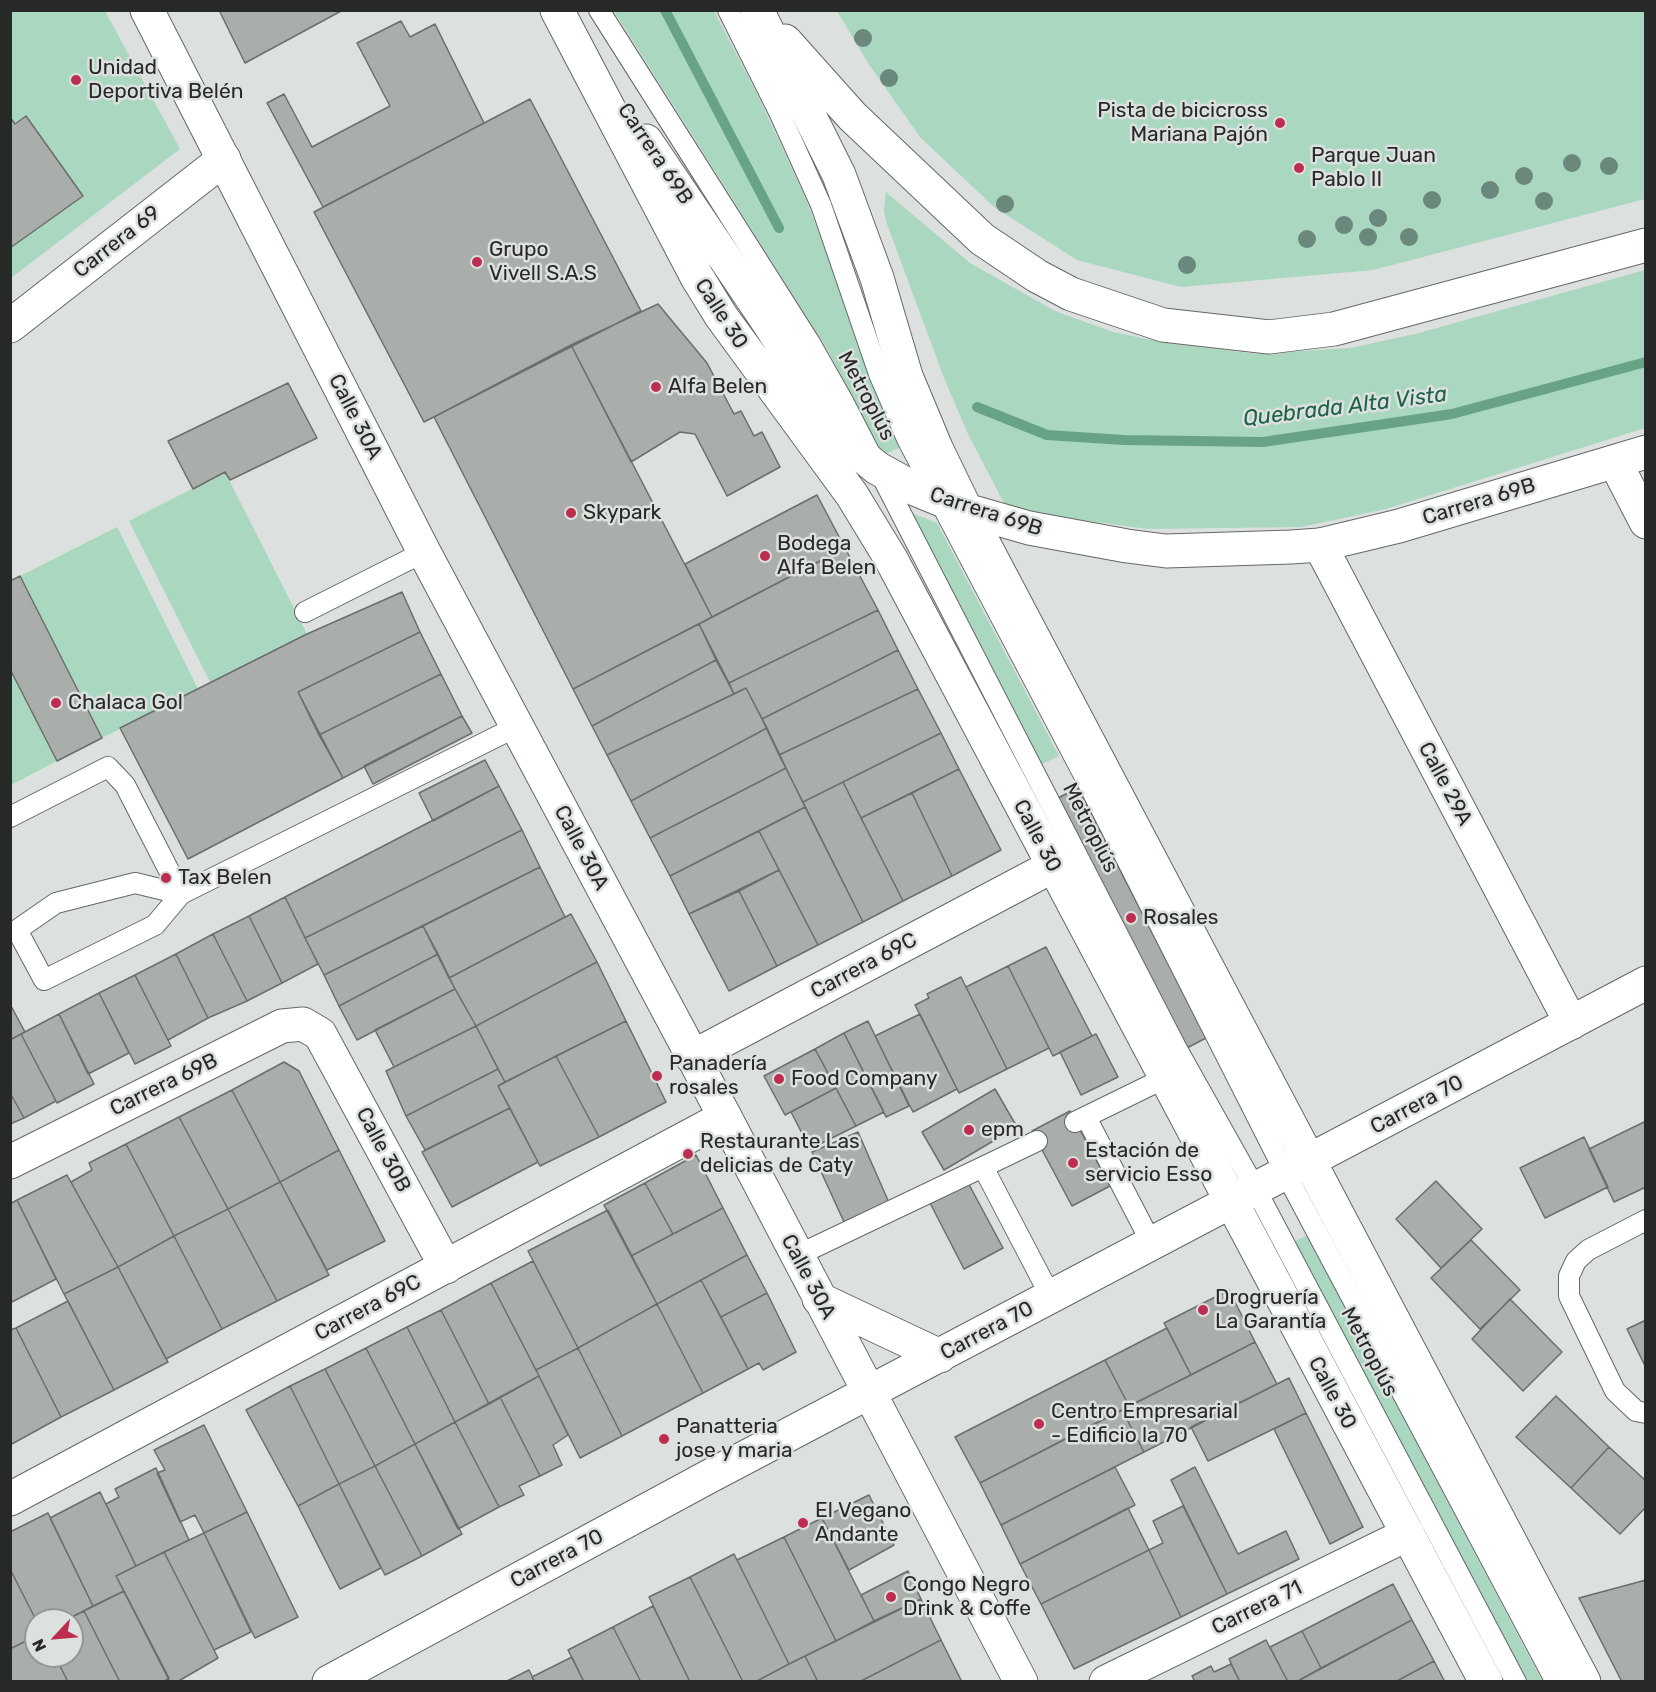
<!DOCTYPE html>
<html>
<head>
<meta charset="utf-8">
<style>
	body { margin:0 }
	#map { position:relative; width:1656px; height:1692px; overflow:hidden; background:#dce0de; font-family:Rubik,sans-serif }
	canvas { display:block }
	.frame { position:absolute; inset:0; border:12px solid #272928; pointer-events:none }
	.north { position:absolute; left:24px; top:1608px; width:60px; height:60px; box-sizing:border-box; background:#dce0de; border:2px solid #949795; border-radius:50%; rotate:244deg; font-size:16px; font-weight:700; line-height:24px; text-align:center; color:#272928 }
	.north::after { content:''; display:block; margin:auto; width:21px; height:27px; background:#bd2d50; clip-path:polygon(50% 0,100% 100%,50% 72%,0 100%) }
</style>
</head>
<body>
<div id="map">
<canvas width="1656" height="1692"></canvas>
<div class="frame"></div>
<div class="north">N</div>
</div>
<script>
const ctx = document.querySelector('canvas').getContext('2d');
ctx.lineJoin = 'round';
function paint(path, color) { ctx.fillStyle = color; ctx.fill(path, 'evenodd'); }
const toPath = rows => new Path2D(rows.map(r => 'M' + r).join(''));
function stroke(path, color, width, dash) { ctx.strokeStyle = color; ctx.lineWidth = width; ctx.lineCap = dash ? 'butt' : 'round'; ctx.setLineDash(dash || []); ctx.stroke(path); }
function drawText(font, color, halo, rows, align = 'center') {
  ctx.font = font + ' Rubik,sans-serif'; ctx.lineWidth = 5; ctx.setLineDash([]); ctx.textBaseline = 'middle'; ctx.strokeStyle = halo; ctx.fillStyle = color; for (const [text, x, y, turn = 0] of rows) {
    ctx.save(); ctx.translate(x, y); ctx.rotate((+turn || 0) * Math.PI / 180); ctx.textAlign = isNaN(turn) ? turn : align; if (halo) ctx.strokeText(text, 0, 0); ctx.fillText(text, 0, 0); ctx.restore();
  }
}
paint(toPath([
	[10,11,105,11,180,149,11,278],
	[614,11,714,11,758,96,806,199,835,273,865,364,904,446,883,455,827,349],
	[837,11,1645,11,1645,199,1373,270,1181,287,1077,260,994,207,920,137,868,63],
	[886,192,970,263,1055,311,1113,332,1166,343,1257,354,1350,348,1415,334,1645,270,1645,428,1386,509,1301,527,1148,529,1050,516,1005,505,968,434,944,378,887,224,884,211],
	[225,472,307,634,210,682,129,521],
	[904,510,937,523,1059,756,1038,766],
	[117,527,198,689,102,738,20,576],
	[10,669,57,761,11,785,10,785],
	[1307,1235,1542,1681,1525,1681,1294,1242]
]), '#aad7c0');
stroke(toPath([
	[665,10,779,228],
	[977,407,1047,435,1124,440,1263,442,1452,414,1646,362]
]), '#68a386', 10);
const building = toPath([
	[219,10,343,10,245,63,219,10],
	[401,21,410,37,435,24,484,123,323,207,267,103,284,94,312,147,390,106,357,43,401,21],
	[530,99,641,311,424,422,314,212,530,99],
	[26,116,83,196,10,248,10,117,15,124,26,116],
	[658,304,707,363,734,414,741,411,754,436,762,432,780,467,727,496,695,434,680,432,631,462,571,345,658,304],
	[571,345,712,617,573,689,434,417,571,345],
	[288,383,317,438,230,480,225,472,193,489,168,441,288,383],
	[817,495,845,548,712,617,685,564,817,495],
	[845,548,878,610,729,683,699,624,845,548],
	[20,576,102,738,57,761,10,669,10,581,20,576],
	[402,592,420,632,298,692,343,778,188,859,120,728,307,634,402,592],
	[878,610,898,650,762,719,746,688,734,694,729,683,878,610],
	[699,624,716,660,592,726,573,689,699,624],
	[420,632,441,674,319,735,298,692,420,632],
	[898,650,918,689,779,755,762,719,898,650],
	[716,660,734,694,607,755,592,726,716,660],
	[441,674,462,716,343,778,319,735,441,674],
	[746,688,767,728,631,801,607,755,746,688],
	[918,689,941,733,803,802,779,755,918,689],
	[462,716,472,733,373,784,364,766,462,716],
	[767,728,786,768,650,838,631,801,767,728],
	[941,733,959,769,861,818,843,782,941,733],
	[485,760,499,786,433,821,419,793,485,760],
	[786,768,805,807,670,876,650,838,786,768],
	[959,769,1001,850,952,876,912,793,959,769],
	[843,782,903,901,863,922,803,802,843,782],
	[499,786,522,830,305,938,285,897,499,786],
	[1078,788,1206,1038,1185,1049,1056,799,1078,788],
	[912,793,952,876,903,901,861,818,912,793],
	[805,807,863,922,818,945,759,831,805,807],
	[522,830,540,867,324,975,305,938,522,830],
	[759,831,779,870,689,914,670,876,759,831],
	[540,867,565,917,449,978,423,926,540,867],
	[779,870,818,945,777,966,739,891,779,870],
	[739,891,777,966,729,991,689,914,739,891],
	[285,897,318,964,282,983,249,916,285,897],
	[571,914,597,962,476,1026,449,978,571,914],
	[249,916,282,983,247,1001,213,934,249,916],
	[423,926,438,954,339,1006,324,975,423,926],
	[213,934,247,1001,208,1018,176,954,213,934],
	[1046,947,1092,1036,1053,1056,1008,966,1046,947],
	[176,954,208,1018,168,1040,135,975,176,954],
	[438,954,455,989,357,1040,339,1006,438,954],
	[597,962,626,1021,505,1082,476,1026,597,962],
	[1008,966,1049,1048,1007,1069,966,987,1008,966],
	[135,975,171,1046,135,1064,99,993,135,975],
	[961,977,1007,1069,959,1093,915,1005,929,998,927,994,961,977],
	[455,989,476,1026,394,1067,375,1030,455,989],
	[99,993,129,1053,88,1074,59,1014,99,993],
	[10,1004,25,1032,10,1040,10,1004],
	[59,1014,94,1084,57,1103,21,1034,59,1014],
	[920,1014,957,1089,913,1112,875,1036,920,1014],
	[626,1021,666,1102,599,1137,556,1056,626,1021],
	[868,1021,909,1106,886,1117,844,1033,868,1021],
	[476,1026,498,1069,406,1116,386,1071,476,1026],
	[844,1033,884,1112,856,1126,815,1049,844,1033],
	[21,1034,56,1101,24,1118,10,1093,10,1040,21,1034],
	[1096,1034,1118,1077,1081,1095,1060,1052,1096,1034],
	[815,1049,836,1088,785,1115,764,1076,815,1049],
	[556,1056,599,1137,540,1166,498,1086,556,1056],
	[284,1062,299,1071,339,1150,280,1182,232,1090,284,1062],
	[498,1069,505,1082,498,1086,510,1108,425,1150,406,1116,498,1069],
	[836,1088,856,1126,810,1149,791,1112,836,1088],
	[995,1089,1017,1127,944,1170,922,1132,995,1089],
	[232,1090,280,1182,228,1209,179,1117,232,1090],
	[10,1093,24,1118,10,1124,10,1093],
	[510,1108,538,1162,452,1207,422,1152,510,1108],
	[1070,1111,1110,1186,1072,1206,1032,1131,1070,1111],
	[179,1117,228,1209,174,1236,126,1144,179,1117],
	[1646,1121,1646,1187,1614,1202,1589,1149,1646,1121],
	[858,1132,890,1205,845,1224,812,1152,858,1132],
	[1584,1137,1608,1187,1545,1218,1520,1168,1584,1137],
	[126,1144,174,1236,118,1267,71,1182,92,1170,89,1163,126,1144],
	[339,1150,385,1241,327,1270,280,1182,339,1150],
	[696,1155,723,1208,673,1234,645,1183,696,1155],
	[67,1175,118,1267,64,1294,17,1200,67,1175],
	[965,1177,1003,1248,964,1269,927,1197,965,1177],
	[1436,1181,1482,1229,1441,1268,1396,1219,1436,1181],
	[280,1182,329,1275,277,1301,228,1209,280,1182],
	[645,1183,673,1234,631,1256,604,1205,645,1183],
	[17,1200,56,1279,10,1303,10,1204,17,1200],
	[723,1208,747,1255,657,1304,631,1256,723,1208],
	[228,1209,277,1301,222,1329,174,1236,228,1209],
	[608,1210,657,1304,578,1348,528,1251,608,1210],
	[174,1236,222,1329,166,1359,118,1267,174,1236],
	[1471,1240,1520,1290,1480,1329,1431,1278,1471,1240],
	[747,1255,767,1293,721,1317,701,1280,747,1255],
	[533,1261,578,1348,536,1370,491,1283,533,1261],
	[118,1267,168,1362,114,1390,64,1294,118,1267],
	[701,1280,748,1369,703,1393,657,1304,701,1280],
	[491,1283,539,1376,489,1404,441,1310,491,1283],
	[1229,1290,1255,1342,1191,1375,1164,1323,1229,1290],
	[767,1293,796,1352,763,1370,759,1363,748,1369,721,1317,767,1293],
	[1510,1299,1562,1352,1523,1391,1472,1339,1510,1299],
	[68,1301,114,1390,61,1417,16,1328,68,1301],
	[657,1304,703,1393,622,1436,578,1348,657,1304],
	[441,1310,489,1404,455,1422,407,1327,441,1310],
	[1646,1320,1646,1368,1627,1329,1646,1320],
	[407,1327,455,1422,415,1444,366,1348,407,1327],
	[16,1328,61,1417,10,1445,10,1330,16,1328],
	[1167,1328,1191,1375,1129,1406,1105,1360,1167,1328],
	[1255,1342,1277,1384,1144,1452,1122,1410,1255,1342],
	[366,1348,415,1444,375,1466,325,1369,366,1348],
	[578,1348,622,1436,580,1458,536,1370,578,1348],
	[1105,1360,1129,1406,980,1483,955,1437,1105,1360],
	[325,1369,375,1466,339,1484,290,1386,325,1369],
	[539,1376,568,1435,553,1445,562,1465,540,1476,500,1397,539,1376],
	[1289,1378,1306,1413,1208,1461,1191,1427,1289,1378],
	[290,1386,339,1484,298,1506,246,1410,290,1386],
	[1556,1396,1609,1447,1571,1488,1516,1437,1556,1396],
	[500,1397,540,1476,519,1486,524,1495,499,1507,455,1422,500,1397],
	[1122,1410,1144,1452,1001,1525,980,1483,1122,1410],
	[1306,1413,1363,1527,1330,1544,1274,1429,1306,1413],
	[455,1422,499,1507,458,1529,415,1444,455,1422],
	[204,1425,247,1512,204,1533,195,1515,180,1522,157,1473,165,1470,154,1450,204,1425],
	[415,1444,462,1534,422,1556,375,1466,415,1444],
	[1609,1447,1646,1481,1646,1507,1620,1534,1571,1488,1609,1447],
	[375,1466,422,1556,385,1575,339,1484,375,1466],
	[1115,1467,1135,1505,1020,1564,1001,1525,1115,1467],
	[1195,1467,1238,1554,1286,1531,1299,1559,1227,1594,1171,1480,1195,1467],
	[156,1468,189,1540,136,1566,106,1504,119,1497,115,1489,156,1468],
	[339,1484,381,1568,340,1589,298,1506,339,1484],
	[100,1492,136,1566,116,1576,124,1591,93,1606,50,1518,100,1492],
	[869,1495,894,1545,849,1570,822,1518,869,1495],
	[1183,1506,1227,1594,1181,1617,1149,1550,1163,1543,1153,1521,1183,1506],
	[1128,1508,1149,1550,1041,1604,1020,1564,1128,1508],
	[247,1512,298,1617,255,1638,204,1533,247,1512],
	[48,1513,93,1606,66,1620,36,1620,10,1569,10,1532,48,1513],
	[822,1518,874,1621,836,1641,784,1537,822,1518],
	[204,1533,251,1632,214,1650,164,1552,204,1533],
	[784,1537,836,1641,789,1664,737,1560,784,1537],
	[1149,1550,1181,1617,1074,1669,1041,1604,1149,1550],
	[164,1552,218,1658,177,1682,170,1682,116,1576,164,1552],
	[734,1554,789,1664,755,1682,743,1682,690,1577,734,1554],
	[10,1569,36,1620,36,1636,10,1649,10,1569],
	[908,1571,921,1599,874,1621,861,1595,908,1571],
	[690,1577,743,1682,690,1682,649,1597,690,1577],
	[1646,1580,1646,1682,1622,1682,1579,1598,1646,1580],
	[1393,1584,1412,1620,1321,1668,1302,1631,1393,1584],
	[124,1591,169,1678,163,1682,120,1682,84,1611,124,1591],
	[921,1599,941,1640,859,1682,818,1682,805,1656,921,1599],
	[653,1606,690,1682,641,1682,613,1627,653,1606],
	[84,1611,120,1682,68,1682,55,1656,72,1656,72,1620,66,1620,84,1611],
	[1412,1620,1434,1661,1395,1682,1296,1682,1412,1620],
	[613,1627,641,1682,584,1682,568,1650,613,1627],
	[1302,1631,1321,1668,1296,1682,1288,1682,1270,1647,1302,1631],
	[36,1636,36,1656,55,1656,68,1682,11,1682,10,1649,36,1636],
	[941,1640,962,1682,859,1682,941,1640],
	[1266,1640,1288,1682,1240,1682,1229,1659,1266,1640],
	[805,1656,818,1682,755,1682,789,1664,805,1656],
	[572,1657,584,1682,535,1682,532,1677,572,1657],
	[1434,1661,1445,1682,1395,1682,1434,1661],
	[1231,1664,1240,1682,1195,1682,1192,1676,1211,1666,1214,1672,1231,1664],
	[529,1670,535,1682,505,1682,529,1670]
]);
paint(building, '#aaaeab');
stroke(building, '#6a6e6c', 1.5);
const lane = toPath([
	[599,10,810,343,844,403,1178,1051,1256,1190,1516,1682],
	[728,10,779,112,821,205,879,374,907,439,1089,785,1286,1174,1556,1682],
	[305,612,424,552],
	[10,817,108,767,125,785,181,894,516,727],
	[135,883,181,894,155,925,44,980,17,930,56,903,135,883],
	[1086,1117,1152,1244],
	[1075,1122,1165,1078],
	[1037,1141,983,1167,1051,1297],
	[1646,1220,1588,1250,1576,1261,1569,1276,1569,1296,1615,1391,1636,1411,1646,1413],
	[796,1256,983,1167]
]);
const street = toPath([
	[10,326,224,159],
	[1615,462,1646,522],
	[1320,545,1571,1023],
	[692,1057,1036,875],
	[10,1162,282,1026,303,1024,320,1034,446,1267],
	[10,1499,725,1117],
	[1106,1682,1408,1534]
]);
const secondary = toPath([
	[147,10,424,552,725,1117,1021,1682],
	[557,10,697,277,721,316,852,495,891,559,1486,1682],
	[757,10,839,175,877,278,906,376,936,448,966,510,1584,1682],
	[785,41,852,116,982,239,1037,276,1071,294,1163,325,1269,337,1334,329,1646,245],
	[646,141,768,322,834,426,854,449,877,468,915,489,966,510,1029,528,1127,546,1166,551,1291,547,1320,545,1399,526,1646,452],
	[819,1299,940,1356],
	[329,1682,708,1477,1646,983]
]);
stroke(lane, '#646866', 22);
stroke(street, '#646866', 35);
stroke(secondary, '#646866', 35);
stroke(lane, '#fff', 20);
stroke(street, '#fff', 33);
stroke(secondary, '#fff', 33);
ctx.fillStyle = '#6b887c';
for (const [x, y] of [
	[863,38],
	[889,78],
	[1572,163],
	[1609,166],
	[1524,176],
	[1490,190],
	[1432,200],
	[1544,201],
	[1005,204],
	[1378,218],
	[1344,225],
	[1368,237],
	[1409,237],
	[1307,239],
	[1187,265]
]) { ctx.beginPath(); ctx.arc(x, y, 9, 0, 2 * Math.PI); ctx.fill(); }
for (const [x, y, r, color] of [
	[76,80,6,"#bd2d50"],
	[1280,123,6,"#bd2d50"],
	[1299,168,6,"#bd2d50"],
	[477,262,6,"#bd2d50"],
	[656,387,6,"#bd2d50"],
	[571,513,6,"#bd2d50"],
	[765,556,6,"#bd2d50"],
	[56,703,6,"#bd2d50"],
	[166,878,6,"#bd2d50"],
	[1131,918,6,"#bd2d50"],
	[657,1076,6,"#bd2d50"],
	[779,1079,6,"#bd2d50"],
	[969,1130,6,"#bd2d50"],
	[688,1154,6,"#bd2d50"],
	[1073,1163,6,"#bd2d50"],
	[1203,1310,6,"#bd2d50"],
	[1039,1424,6,"#bd2d50"],
	[664,1439,6,"#bd2d50"],
	[803,1523,6,"#bd2d50"],
	[891,1597,6,"#bd2d50"]
]) { const dot = new Path2D(); dot.arc(x, y, r, 0, 2 * Math.PI); ctx.fillStyle = color; ctx.fill(dot); stroke(dot, '#dce0de', 2); }
drawText('21px', '#272928', '#dce0de', [
	["Unidad",88,68],
	["Deportiva Belén",88,92],
	["Pista de bicicross",1268,111,"right"],
	["Mariana Pajón",1268,135,"right"],
	["Parque Juan",1311,156],
	["Pablo II",1311,180],
	["Grupo",489,250],
	["Vivell S.A.S",489,274],
	["Alfa Belen",668,387],
	["Skypark",583,513],
	["Bodega",777,544],
	["Alfa Belen",777,568],
	["Chalaca Gol",68,703],
	["Tax Belen",178,878],
	["Rosales",1143,918],
	["Panadería",669,1064],
	["rosales",669,1088],
	["Food Company",791,1079],
	["epm",981,1130],
	["Restaurante Las",700,1142],
	["delicias de Caty",700,1166],
	["Estación de",1085,1151],
	["servicio Esso",1085,1175],
	["Drogruería",1215,1298],
	["La Garantía",1215,1322],
	["Centro Empresarial",1051,1412],
	["- Edificio la 70",1051,1436],
	["Panatteria",676,1427],
	["jose y maria",676,1451],
	["El Vegano",815,1511],
	["Andante",815,1535],
	["Congo Negro",903,1585],
	["Drink & Coffe",903,1609]
], 'left');
drawText('21px', '#272928', '#dce0de', [
	["Carrera 69B",655,154,56],
	["Carrera 69",117,242,-38],
	["Calle 30",721,314,57],
	["Metroplús",866,396,62],
	["Calle 30A",355,417,63],
	["Carrera 69B",1479,502,-17],
	["Carrera 69B",986,512,18],
	["Calle 29A",1445,784,62],
	["Metroplús",1090,828,63],
	["Calle 30",1037,836,62],
	["Calle 30A",581,848,62],
	["Carrera 69C",864,966,-28],
	["Carrera 69B",164,1085,-26],
	["Carrera 70",1417,1105,-28],
	["Calle 30B",383,1150,62],
	["Calle 30A",808,1277,62],
	["Carrera 69C",368,1308,-28],
	["Carrera 70",987,1331,-28],
	["Metroplús",1369,1352,62],
	["Calle 30",1332,1393,62],
	["Carrera 70",557,1559,-28],
	["Carrera 71",1257,1608,-26]
]);
drawText('italic 22px', '#1c6346', '#dce0de', [
	["Quebrada Alta Vista",1345,407,-7]
]);
</script>
</body>
</html>
